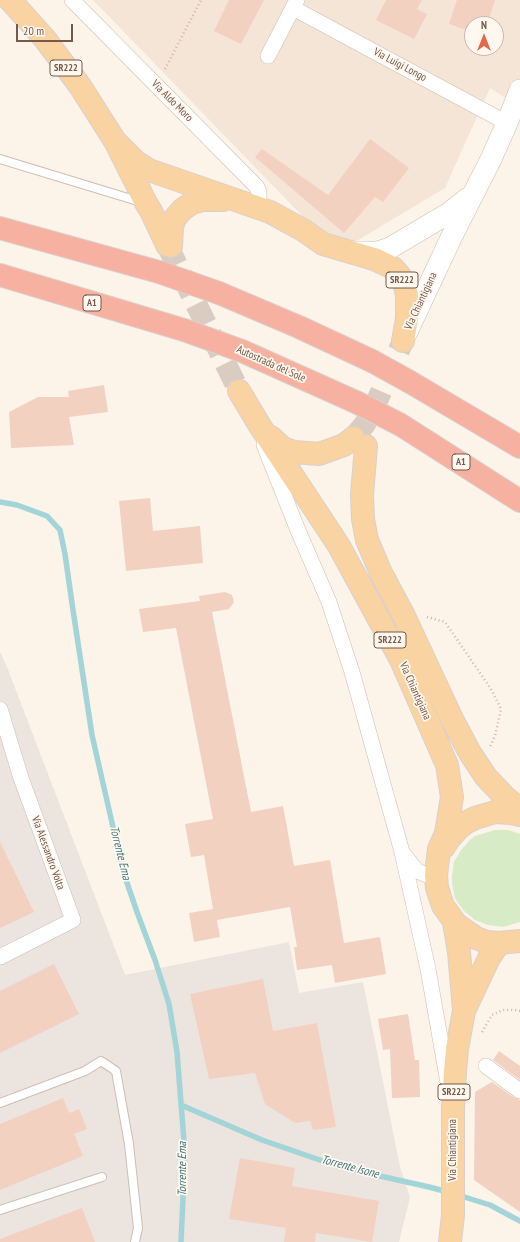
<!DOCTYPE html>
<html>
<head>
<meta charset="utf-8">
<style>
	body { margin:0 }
	#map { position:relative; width:520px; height:1242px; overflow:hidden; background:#fcf3e9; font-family:"PT Sans Narrow",sans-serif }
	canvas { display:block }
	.north { position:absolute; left:464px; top:16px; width:40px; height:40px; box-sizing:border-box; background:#fff8ef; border:1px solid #c9b8ae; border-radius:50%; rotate:0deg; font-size:11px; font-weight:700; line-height:16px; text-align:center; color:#77584c }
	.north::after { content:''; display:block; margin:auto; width:14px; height:18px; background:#e5664f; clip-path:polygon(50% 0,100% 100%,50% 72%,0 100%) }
	.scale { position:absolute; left:16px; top:24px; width:57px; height:18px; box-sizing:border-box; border:2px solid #77584c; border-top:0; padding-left:5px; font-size:12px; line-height:14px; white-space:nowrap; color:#77584c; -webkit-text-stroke:3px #fff8ef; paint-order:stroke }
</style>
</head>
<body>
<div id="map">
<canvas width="520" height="1242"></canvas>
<div class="north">N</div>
<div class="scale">20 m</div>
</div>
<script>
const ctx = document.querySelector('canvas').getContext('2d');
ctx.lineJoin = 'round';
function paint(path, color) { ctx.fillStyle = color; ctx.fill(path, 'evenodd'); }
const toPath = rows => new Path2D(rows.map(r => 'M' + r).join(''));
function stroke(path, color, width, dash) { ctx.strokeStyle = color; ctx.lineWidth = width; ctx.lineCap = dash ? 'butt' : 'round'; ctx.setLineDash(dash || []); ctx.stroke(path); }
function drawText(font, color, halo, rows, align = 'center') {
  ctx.font = font + ' "PT Sans Narrow",sans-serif'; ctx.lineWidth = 3.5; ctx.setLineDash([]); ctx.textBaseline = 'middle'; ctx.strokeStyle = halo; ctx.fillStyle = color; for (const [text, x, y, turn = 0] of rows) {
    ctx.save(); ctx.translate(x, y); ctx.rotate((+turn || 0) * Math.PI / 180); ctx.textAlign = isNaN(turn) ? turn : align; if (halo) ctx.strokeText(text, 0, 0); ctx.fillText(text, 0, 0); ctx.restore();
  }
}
paint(toPath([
	[93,0,520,0,520,107,490,88,445,188,353,243,315,229],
	[472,24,496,24,496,48,472,48]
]), '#f4e5d7');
paint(toPath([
	[0,652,7,667,125,975,289,942,299,993,363,982,400,1167,410,1197,399,1242,0,1242]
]), '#ece4df');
paint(toPath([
	[495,830,508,830,520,834,520,922,503,927,488,925,475,920,463,910,455,898,452,883,452,876,454,862,461,850,470,840,475,836]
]), '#d8ebc7');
stroke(toPath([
	[0,502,17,505,47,516,60,530,65,554,73,610,92,735,123,871,137,912,155,960,169,1004,177,1052,185,1154,181,1242],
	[181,1105,262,1140,340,1167,429,1187,448,1192],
	[458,1195,490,1205,520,1221]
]), '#a3d4d8', 5.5);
paint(toPath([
	[229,0,264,0,241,44,214,31],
	[386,0,422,0,417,9,427,14,414,39,376,20],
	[457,0,495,0,487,24,472,24,472,32,449,24],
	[370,139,409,168,383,202,375,197,344,233,255,157,262,149,328,195],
	[104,385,108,412,69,417,74,445,11,448,9,412,38,397,69,397,68,391],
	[150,498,153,531,200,526,203,563,126,571,119,501],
	[225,592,232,595,234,602,229,609,212,612,251,812,283,806,294,866,330,860,344,943,380,937,386,974,335,983,332,965,297,970,294,947,297,947,290,907,217,920,220,937,194,942,189,913,213,909,204,855,191,857,185,824,213,819,176,628,143,632,139,609,200,601,199,596],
	[0,842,34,912,0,928],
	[54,964,79,1014,0,1053,0,991],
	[263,979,273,1031,317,1023,336,1127,313,1130,310,1121,295,1123,265,1104,255,1073,209,1079,190,994],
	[408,1014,415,1060,419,1060,420,1097,392,1098,390,1049,383,1050,378,1019],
	[499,1051,520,1066,520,1080,493,1060],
	[492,1082,515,1098,520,1100,520,1212,474,1180,475,1092],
	[63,1098,69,1113,79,1109,87,1129,74,1134,83,1156,0,1190,0,1124],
	[240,1158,295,1168,292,1186,379,1201,372,1242,316,1233,315,1242,284,1242,286,1228,229,1219],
	[82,1208,95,1242,0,1242,0,1239]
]), '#f2d1c0');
stroke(toPath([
	[167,245,239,391],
	[353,438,365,424,377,401,403,341]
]), '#dbccc2', 22, [22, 11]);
const lane = toPath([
	[0,159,141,202],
	[0,1103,85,1071,101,1061,116,1071,129,1144,138,1228,135,1242],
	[0,1210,102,1177]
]);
const street = toPath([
	[72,0,257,187,259,192,259,199,257,201,251,204],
	[293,8,507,123],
	[268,56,297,0],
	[264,445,297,528,329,602,352,672,402,852,428,969,448,1083],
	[0,709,21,778,73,920,0,957],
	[405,856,417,871,437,879],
	[486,1066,520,1091]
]);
const secondary = toPath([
	[353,252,378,252,390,248,449,213,468,198],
	[407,332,452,236,491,159,507,123,520,90]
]);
const primary = toPath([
	[10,0,45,39,80,86,115,141,146,203,151,211,167,245],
	[115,141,136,162,149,170,270,212,303,230,323,244,374,259,393,268,400,276,405,286,407,296,407,318,403,341],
	[171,246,172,227,175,218,183,209,192,203,203,200,223,200],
	[239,391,260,426,339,546,401,660,447,765,452,797,446,833,439,849,436,875,437,888,443,906,457,925,476,938,487,942,499,943,520,941],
	[271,437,283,448,294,452,319,454,344,445,353,438],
	[366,446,362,495,363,519,367,540,381,573,404,616,453,721,470,753,486,777,505,797,520,809],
	[444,847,449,839,457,830,465,823,475,818,495,812,511,813,520,815],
	[454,922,459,952,464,1010],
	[450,1242,453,1215,453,1108,455,1072,457,1049,464,1011,489,958,499,943]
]);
const highway = toPath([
	[0,228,159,272],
	[0,275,184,330],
	[219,293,299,327,372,361],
	[242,351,358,403],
	[410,382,520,447],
	[401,425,520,501]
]);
stroke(lane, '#d1bdb1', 10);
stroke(street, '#d1bdb1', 16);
stroke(secondary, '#d4bcae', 22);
stroke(primary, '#d9d0cd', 24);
stroke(highway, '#d9d0cd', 24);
stroke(toPath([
	[165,69,201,0],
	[427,617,445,622,491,689,501,709,495,736,490,747],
	[482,1032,492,1015,503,1010,515,1010,520,1011]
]), '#d7b4a3', 2.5, [1, 3]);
stroke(lane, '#fff', 8);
stroke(street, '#fff', 15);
stroke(secondary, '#fff', 21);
stroke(primary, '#fad3a2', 22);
stroke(highway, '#f6b1a0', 22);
const highwayBridge = toPath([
	[159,272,219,293],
	[184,330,242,351],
	[372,361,410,382],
	[358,403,401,425]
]);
stroke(highwayBridge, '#d9d0cd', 24, []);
stroke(highwayBridge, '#f6b1a0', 22);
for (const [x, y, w] of [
	[66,68,32],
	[402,280,32],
	[92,303,18],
	[461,462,18],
	[390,640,32],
	[454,1092,32]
]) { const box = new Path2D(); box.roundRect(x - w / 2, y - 8, w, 16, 3); ctx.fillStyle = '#fff8ef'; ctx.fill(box); stroke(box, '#77584c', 1); }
drawText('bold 10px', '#77584c', null, [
	["SR222",66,68],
	["SR222",402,280],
	["A1",92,303],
	["A1",461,462],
	["SR222",390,640],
	["SR222",454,1092]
]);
drawText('11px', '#77584c', '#fff8ef', [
	["Via Luigi Longo",400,65,28],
	["Via Aldo Moro",172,101,45],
	["Via Chiantigiana",421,301,-65],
	["Autostrada del Sole",271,364,24],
	["Via Chiantigiana",415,691,66],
	["Via Alessandro Volta",48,853,70],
	["Via Chiantigiana",453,1150,-90]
]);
drawText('italic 12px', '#3f767c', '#fff8ef', [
	["Torrente Ema",120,853,76],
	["Torrente Isone",350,1167,15],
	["Torrente Ema",183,1169,-90]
]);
</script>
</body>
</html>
